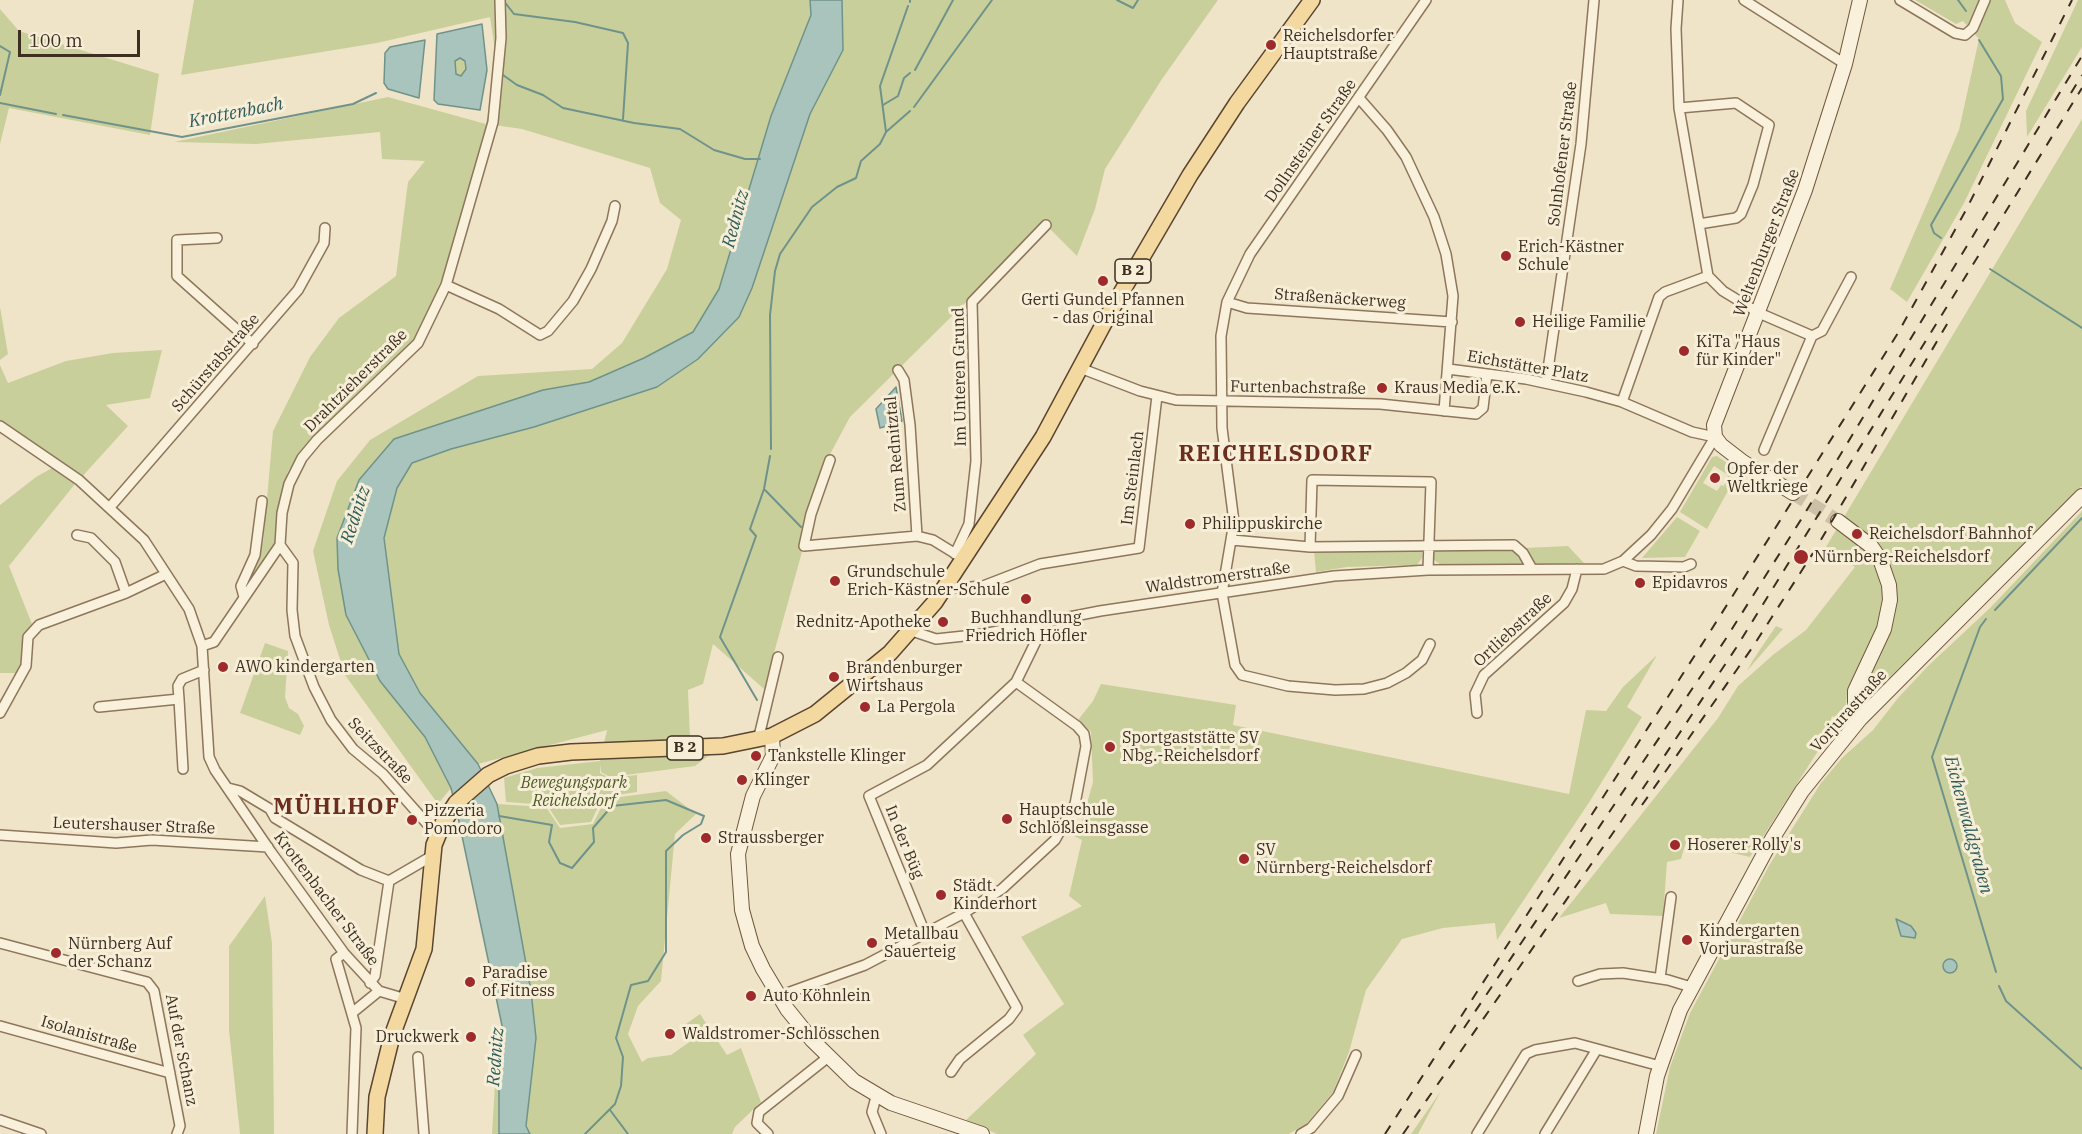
<!DOCTYPE html>
<html>
<head>
<meta charset="utf-8">
<style>
	body { margin:0 }
	#map { position:relative; width:2082px; height:1134px; overflow:hidden; background:#f0e4c8; font-family:"IBM Plex Serif",serif }
	canvas { display:block }
	.scale { position:absolute; left:18px; top:30px; width:122px; height:27px; box-sizing:border-box; border:3px solid #3d2e20; border-top:0; padding-left:8px; font-size:18px; line-height:21px; white-space:nowrap; color:#3d2e20; -webkit-text-stroke:4px #f7eed8; paint-order:stroke }
</style>
</head>
<body>
<div id="map">
<canvas width="2082" height="1134"></canvas>
<div class="scale">100 m</div>
</div>
<script>
const ctx = document.querySelector('canvas').getContext('2d');
ctx.lineJoin = 'round';
function paint(path, color) { ctx.fillStyle = color; ctx.fill(path, 'evenodd'); }
const toPath = rows => new Path2D(rows.map(r => 'M' + r).join(''));
function stroke(path, color, width, dash) { ctx.strokeStyle = color; ctx.lineWidth = width; ctx.lineCap = dash ? 'butt' : 'round'; ctx.setLineDash(dash || []); ctx.stroke(path); }
function drawText(font, color, halo, rows, align = 'center') {
  ctx.font = font + ' "IBM Plex Serif",serif'; ctx.lineWidth = 6; ctx.setLineDash([]); ctx.textBaseline = 'middle'; ctx.strokeStyle = halo; ctx.fillStyle = color; for (const [text, x, y, turn = 0] of rows) {
    ctx.save(); ctx.translate(x, y); ctx.rotate((+turn || 0) * Math.PI / 180); ctx.textAlign = isNaN(turn) ? turn : align; if (halo) ctx.strokeText(text, 0, 0); ctx.fillText(text, 0, 0); ctx.restore();
  }
}
paint(toPath([
	[194,0,810,0,811,15,771,116,719,289,693,332,644,358,589,382,543,390,394,439,359,480,380,681,425,737,451,788,438,804,345,675,329,625,313,551,337,481,370,440,478,376,592,369,622,343,667,269,681,220,660,203,650,168,522,129,487,124,454,246,435,297,413,341,308,442,288,471,278,509,276,543,252,582,248,580,263,543,273,431,310,357,339,318,396,276,408,182,425,161,382,159,380,132,256,144,174,142,388,97,486,124,497,64,490,17,377,43,181,75],
	[842,0,1218,0,1162,79,1105,169,1095,209,1077,256,1045,224,850,417,828,458,764,689,713,644,703,684,688,690,690,739,712,753,695,766,610,777,601,772,600,764,600,773,610,778,637,775,637,792,603,797,591,822,560,825,547,805,506,802,504,778,537,768,600,761,607,730,478,764,466,750,420,693,399,654,384,538,397,488,412,463,451,449,534,427,657,387,752,288,810,114,843,50],
	[1915,0,2005,0,2015,23,2042,42,1964,203,1907,302,1890,289,1959,130,1979,39,1963,21,1956,24],
	[2078,0,2082,0,2082,47,2027,137,2026,111],
	[0,9,19,31,159,74,150,135,9,108,0,144],
	[460,58,465,61,466,69,461,76,456,75,455,61],
	[2082,119,2082,486,1871,696,1863,688,1866,652,1847,693,1844,724,1832,716,1825,740,1750,857,1686,842,1681,859,1667,862,1663,916,1610,914,1606,903,1559,918,1718,718,1738,686,1774,654,1806,630,1855,567,1826,547],
	[0,307,8,354,0,360],
	[162,350,150,398,106,405,128,426,80,479,0,422,0,365,8,383,66,361,113,353],
	[1717,456,1733,467,1735,478,1707,529,1680,512,1712,457],
	[1714,466,1728,475,1724,486,1721,485,1717,491,1703,483],
	[52,468,75,484,9,566,32,624,22,646,24,663,18,673,0,673,0,505,36,477],
	[2082,511,2082,1134,1656,1134,1670,1067,1690,1013,1770,864,1821,783,1842,758,1873,730,1898,698,1928,666,1990,608],
	[1677,517,1700,531,1685,557,1642,558],
	[1568,546,1584,563,1535,564,1524,548],
	[1505,547,1517,550,1527,564,1441,565,1434,560,1434,548],
	[1422,549,1422,558,1417,565,1347,567,1316,572,1314,551],
	[1776,626,1783,629,1747,671,1753,660],
	[265,643,288,651,285,697,289,708,298,714,304,726,300,735,240,713],
	[1657,655,1627,707,1642,717,1590,801,1497,940,1495,923,1443,928,1402,939,1366,990,1349,1052,1333,1092,1307,1123,1289,1134,997,1134,966,1120,1036,1054,1023,1035,1064,1004,1021,937,1082,906,1069,896,1082,840,1074,836,1081,825,1093,782,1091,732,1078,720,1093,701,1101,684,1236,705,1233,725,1569,794,1586,710,1606,711,1623,687],
	[666,791,696,814,675,834,661,981,638,1006,628,1034,642,1062,648,1058,671,1055,695,1038,686,1024,700,1014,727,1055,741,1048,761,1102,735,1127,732,1134,530,1134,526,1126,536,1038,531,991,497,804,546,807,560,828,593,824,605,799],
	[265,896,272,943,274,1134,240,1134,229,1030,229,946],
	[498,1033,504,1035,499,1084,499,1134,492,1134],
	[1441,1091,1418,1134,1411,1134]
]), '#c9cf9b');
const water = toPath([
	[810,0,842,0,843,50,810,114,752,288,739,317,698,359,657,387,534,427,451,449,412,463,397,488,384,538,399,654,420,693,478,764,497,804,531,991,536,1038,526,1126,530,1134,499,1134,499,1084,504,1035,458,817,451,788,425,737,380,681,346,615,338,569,337,538,359,480,394,439,543,390,589,382,644,358,693,332,719,289,771,116,811,15,810,0],
	[482,24,487,70,480,110,438,104,434,100,437,34,482,24],
	[460,58,465,61,466,69,461,76,456,74,455,61,460,58],
	[425,40,419,98,388,89,384,83,385,53,390,47,425,40],
	[896,387,902,421,880,428,876,409,896,387],
	[1896,919,1911,926,1916,933,1915,938,1901,936,1896,919],
	'1943 966a7 7 0 1 1 14 0a7 7 0 1 1-14 0Z'
]);
paint(water, '#a9c4bc');
stroke(water, '#6f938a', 1.5);
stroke(toPath([
	[503,0,514,14,575,22,623,33,628,43,623,119],
	[1117,0,1133,8,1138,0],
	[1958,0,1966,11],
	[910,2,910,0],
	[0,46,10,52,0,95],
	[915,70,953,0],
	[503,75,517,85,543,95,563,108,634,123,680,129,714,150,745,159,760,159],
	[0,103,56,114],
	[883,105,898,96,904,78,910,73],
	[914,107,992,0],
	[63,115,182,137,353,104,376,93],
	[886,132,880,86,908,6],
	[1941,238,1934,233,1931,225,2003,99,2001,76,1979,40],
	[1990,269,2082,328],
	[771,449,770,315,775,271,780,254,812,207,837,187,856,178,861,161,880,144,886,132,910,111],
	[765,490,801,527],
	[1995,610,2082,518],
	[1986,619,1980,627,1932,757,1996,972],
	[757,700,720,637,756,536,750,529,764,489,770,456],
	[499,816,552,825,549,842,560,863,572,868,594,842,593,828,612,806,666,800,704,816,701,824,683,835,666,851,666,952,648,981,631,985,616,1038,623,1057,621,1086,615,1104,585,1134],
	[1999,986,2006,1001,2082,1069],
	[610,1110,628,1134]
]), '#6f938a', 2);
stroke(toPath([
	[1793,493,1838,521]
]), '#ccc0a6', 14, [14, 7]);
const street = toPath([
	[1426,0,1250,254,1227,302,1221,336,1222,428,1234,522,1222,593,1235,665,1242,675,1288,686,1335,690,1364,689,1387,683,1406,673,1422,660,1430,644],
	[1678,0,1676,29,1679,108,1708,276,1723,291,1759,313,1812,336],
	[1744,0,1845,64],
	[1900,0,1955,33,1965,35,1973,28,1985,0],
	[1359,98,1387,130,1406,157,1434,217,1446,254,1453,296,1444,411],
	[1679,108,1736,103,1769,125,1753,185,1741,214,1736,218,1699,224],
	[217,238,177,240,177,276,253,344],
	[446,285,499,309,540,335,548,331,573,301,591,269,612,221,615,206],
	[1227,302,1247,308,1452,322],
	[1080,368,1140,391,1176,400,1380,404,1476,414,1483,408,1487,374],
	[1448,369,1526,379,1586,392,1622,402,1692,432,1715,437],
	[898,370,904,380,910,425,917,536],
	[1546,383,1581,144,1594,0],
	[1622,402,1659,297,1665,292,1708,276],
	[0,426,79,480,144,540,189,609,202,646,209,757,215,770,271,852,344,953,379,991,406,999],
	[1764,450,1812,336,1822,331,1851,277],
	[830,460,811,514,804,546,917,536,933,540,959,556],
	[110,507,298,290,324,243,325,228],
	[77,535,91,538,115,562,126,593],
	[1232,540,1310,547,1514,545,1523,553,1532,569],
	[280,545,293,563,292,610,295,636,314,687,331,720,353,749,383,774,437,835],
	[1310,547,1312,480,1431,482,1428,570],
	[955,554,969,524,976,461,972,302,1046,225],
	[1623,561,1636,566,1684,567,1691,564],
	[947,584,958,588,983,586,1040,564,1139,548,1157,396],
	[244,597,241,586,255,555,262,501],
	[912,631,936,639,983,634,1100,611,1334,576,1428,570,1604,569,1623,561,1651,535,1672,509,1715,437],
	[202,646,214,642,280,545,282,513,289,484,302,458,317,440,418,343,446,285,493,122,501,38,500,0],
	[179,699,183,769],
	[99,707,179,699,178,686,182,679,204,670],
	[0,713,26,666,28,637,39,625,126,593,166,574],
	[1477,713,1475,694,1484,675,1564,603,1572,589,1577,569],
	[761,739,760,732,778,657],
	[228,788,240,791,270,809,275,818,361,870,389,881],
	[0,835,116,843,152,840,268,847],
	[389,881,432,856],
	[925,933,869,796,927,765,1016,682,1037,639,1036,624],
	[0,943,147,982,154,991,180,1126,177,1134],
	[344,953,336,959,356,1028,352,1134],
	[1660,978,1671,897],
	[1578,981,1600,974,1623,973,1668,980,1691,987],
	[370,983,375,976,389,881],
	[779,996,865,965,964,913,1002,889,1055,840,1075,804,1086,746,1084,734,1077,726,1016,682],
	[352,1013,379,991],
	[0,1026,170,1073],
	[418,1057,424,1134],
	[951,1072,960,1059,1009,1019,1017,1008,964,913],
	[876,1097,872,1112,881,1134],
	[0,1120,41,1134],
	[768,1134,757,1123,759,1112,827,1058],
	[1301,1134,1311,1128,1338,1096,1356,1055],
	[1477,1134,1526,1054,1535,1050,1575,1043,1660,1066],
	[1545,1134,1597,1049]
]);
const secondary = toPath([
	[1793,493,1743,462,1721,445,1715,437,1714,425,1805,190,1845,64,1860,0],
	[1838,521,1871,546,1880,559,1889,585,1890,600,1884,629,1855,691,1855,705,1860,719],
	[772,736,773,756,753,796,738,854,742,910,752,946,763,969,787,1009,812,1040,854,1081,891,1103,982,1134],
	[1646,1134,1657,1076,1680,1010,1772,839,1802,791,1860,719,2082,496]
]);
const primary = toPath([
	[375,1134,377,1097,392,1036,424,949,434,845,443,823,456,803,488,775,506,766,538,756,571,752,723,746,772,736,815,714,890,653,935,602,1043,437,1110,312,1190,175,1237,103,1312,0]
]);
stroke(street, '#8d765c', 12);
stroke(secondary, '#6f573f', 16);
stroke(primary, '#5b4430', 18);
stroke(street, '#faf1dc', 9);
stroke(secondary, '#faf1dc', 14);
stroke(primary, '#f3d9a0', 15);
stroke(toPath([
	[2071,93,2082,75],
	[1642,805,1752,648,1815,550,1950,319],
	[1464,1028,1725,640,1802,518,2082,56],
	[1385,1134,1708,635,1898,333,1966,210,2072,0],
	[1403,1134,1622,820,1736,648,2082,88]
]), '#3d2e20', 2, [10, 10]);
for (const [x, y, r, color] of [
	[1271,45,6,"#9e2a2b"],
	[1506,256,6,"#9e2a2b"],
	[1103,281,6,"#9e2a2b"],
	[1520,322,6,"#9e2a2b"],
	[1684,351,6,"#9e2a2b"],
	[1382,388,6,"#9e2a2b"],
	[1715,478,6,"#9e2a2b"],
	[1190,524,6,"#9e2a2b"],
	[1857,534,6,"#9e2a2b"],
	[1801,557,8,"#9e2a2b"],
	[835,581,6,"#9e2a2b"],
	[1640,583,6,"#9e2a2b"],
	[1026,599,6,"#9e2a2b"],
	[943,622,6,"#9e2a2b"],
	[223,667,6,"#9e2a2b"],
	[834,677,6,"#9e2a2b"],
	[865,707,6,"#9e2a2b"],
	[1110,747,6,"#9e2a2b"],
	[756,756,6,"#9e2a2b"],
	[742,780,6,"#9e2a2b"],
	[1007,819,6,"#9e2a2b"],
	[412,820,6,"#9e2a2b"],
	[706,838,6,"#9e2a2b"],
	[1675,845,6,"#9e2a2b"],
	[1244,859,6,"#9e2a2b"],
	[941,895,6,"#9e2a2b"],
	[1687,940,6,"#9e2a2b"],
	[872,943,6,"#9e2a2b"],
	[56,953,6,"#9e2a2b"],
	[470,982,6,"#9e2a2b"],
	[751,996,6,"#9e2a2b"],
	[670,1034,6,"#9e2a2b"],
	[471,1037,6,"#9e2a2b"]
]) { const dot = new Path2D(); dot.arc(x, y, r, 0, 2 * Math.PI); ctx.fillStyle = color; ctx.fill(dot); stroke(dot, '#f7eed8', 2); }
for (const [x, y, w] of [
	[1133,271,36],
	[685,748,36]
]) { const box = new Path2D(); box.roundRect(x - w / 2, y - 12, w, 24, 4.5); ctx.fillStyle = '#f7eed8'; ctx.fill(box); stroke(box, '#3d2e20', 1.5); }
drawText('bold 15px', '#3d2e20', null, [
	["B 2",1133,271],
	["B 2",685,748]
]);
drawText('16px', '#3d2e20', '#f7eed8', [
	["Reichelsdorfer",1283,36],
	["Hauptstraße",1283,54],
	["Erich-Kästner",1518,247],
	["Schule",1518,265],
	["Gerti Gundel Pfannen",1103,300,"center"],
	["- das Original",1103,318,"center"],
	["Heilige Familie",1532,322],
	["KiTa \"Haus",1696,342],
	["für Kinder\"",1696,360],
	["Kraus Media e.K.",1394,388],
	["Opfer der",1727,469],
	["Weltkriege",1727,487],
	["Philippuskirche",1202,524],
	["Reichelsdorf Bahnhof",1869,534],
	["Nürnberg-Reichelsdorf",1814,557],
	["Grundschule",847,572],
	["Erich-Kästner-Schule",847,590],
	["Epidavros",1652,583],
	["Buchhandlung",1026,618,"center"],
	["Friedrich Höfler",1026,636,"center"],
	["Rednitz-Apotheke",931,622,"right"],
	["AWO kindergarten",235,667],
	["Brandenburger",846,668],
	["Wirtshaus",846,686],
	["La Pergola",877,707],
	["Sportgaststätte SV",1122,738],
	["Nbg.-Reichelsdorf",1122,756],
	["Tankstelle Klinger",768,756],
	["Klinger",754,780],
	["Hauptschule",1019,810],
	["Schlößleinsgasse",1019,828],
	["Pizzeria",424,811],
	["Pomodoro",424,829],
	["Straussberger",718,838],
	["Hoserer Rolly's",1687,845],
	["SV",1256,850],
	["Nürnberg-Reichelsdorf",1256,868],
	["Städt.",953,886],
	["Kinderhort",953,904],
	["Kindergarten",1699,931],
	["Vorjurastraße",1699,949],
	["Metallbau",884,934],
	["Sauerteig",884,952],
	["Nürnberg Auf",68,944],
	["der Schanz",68,962],
	["Paradise",482,973],
	["of Fitness",482,991],
	["Auto Köhnlein",763,996],
	["Waldstromer-Schlösschen",682,1034],
	["Druckwerk",459,1037,"right"]
], 'left');
drawText('16px', '#3d2e20', '#f7eed8', [
	["Dollnsteiner Straße",1311,141,-55],
	["Solnhofener Straße",1563,154,-83],
	["Weltenburger Straße",1767,243,-69],
	["Straßenäckerweg",1340,299,4],
	["Schürstabstraße",216,363,-49],
	["Eichstätter Platz",1528,367,10],
	["Im Unteren Grund",960,377,-91],
	["Drahtzieherstraße",356,381,-45],
	["Furtenbachstraße",1298,388,1],
	["Zum Rednitztal",896,454,-95],
	["Im Steinlach",1133,478,-83],
	["Waldstromerstraße",1218,578,-8],
	["Ortliebstraße",1513,630,-43],
	["Vorjurastraße",1849,711,-48],
	["Seitzstraße",380,751,46],
	["Leutershauser Straße",134,826,2],
	["In der Büg",904,842,68],
	["Krottenbacher Straße",326,899,53],
	["Isolanistraße",89,1035,16],
	["Auf der Schanz",181,1050,79]
]);
drawText('italic 16px', '#4d5a26', '#f7eed8', [
	["Bewegungspark",574,783],
	["Reichelsdorf",574,801]
]);
drawText('italic 18px', '#2f5d5a', '#f7eed8', [
	["Krottenbach",236,113,-11],
	["Rednitz",736,219,-75],
	["Rednitz",356,515,-72],
	["Eichenwaldgraben",1968,825,75],
	["Rednitz",496,1057,-86]
]);
ctx.letterSpacing = '1.5px';
drawText('bold 22px', '#6b2e1e', '#f7eed8', [
	["REICHELSDORF",1276,455],
	["MÜHLHOF",337,808]
]);
ctx.letterSpacing = '0px';
</script>
</body>
</html>
